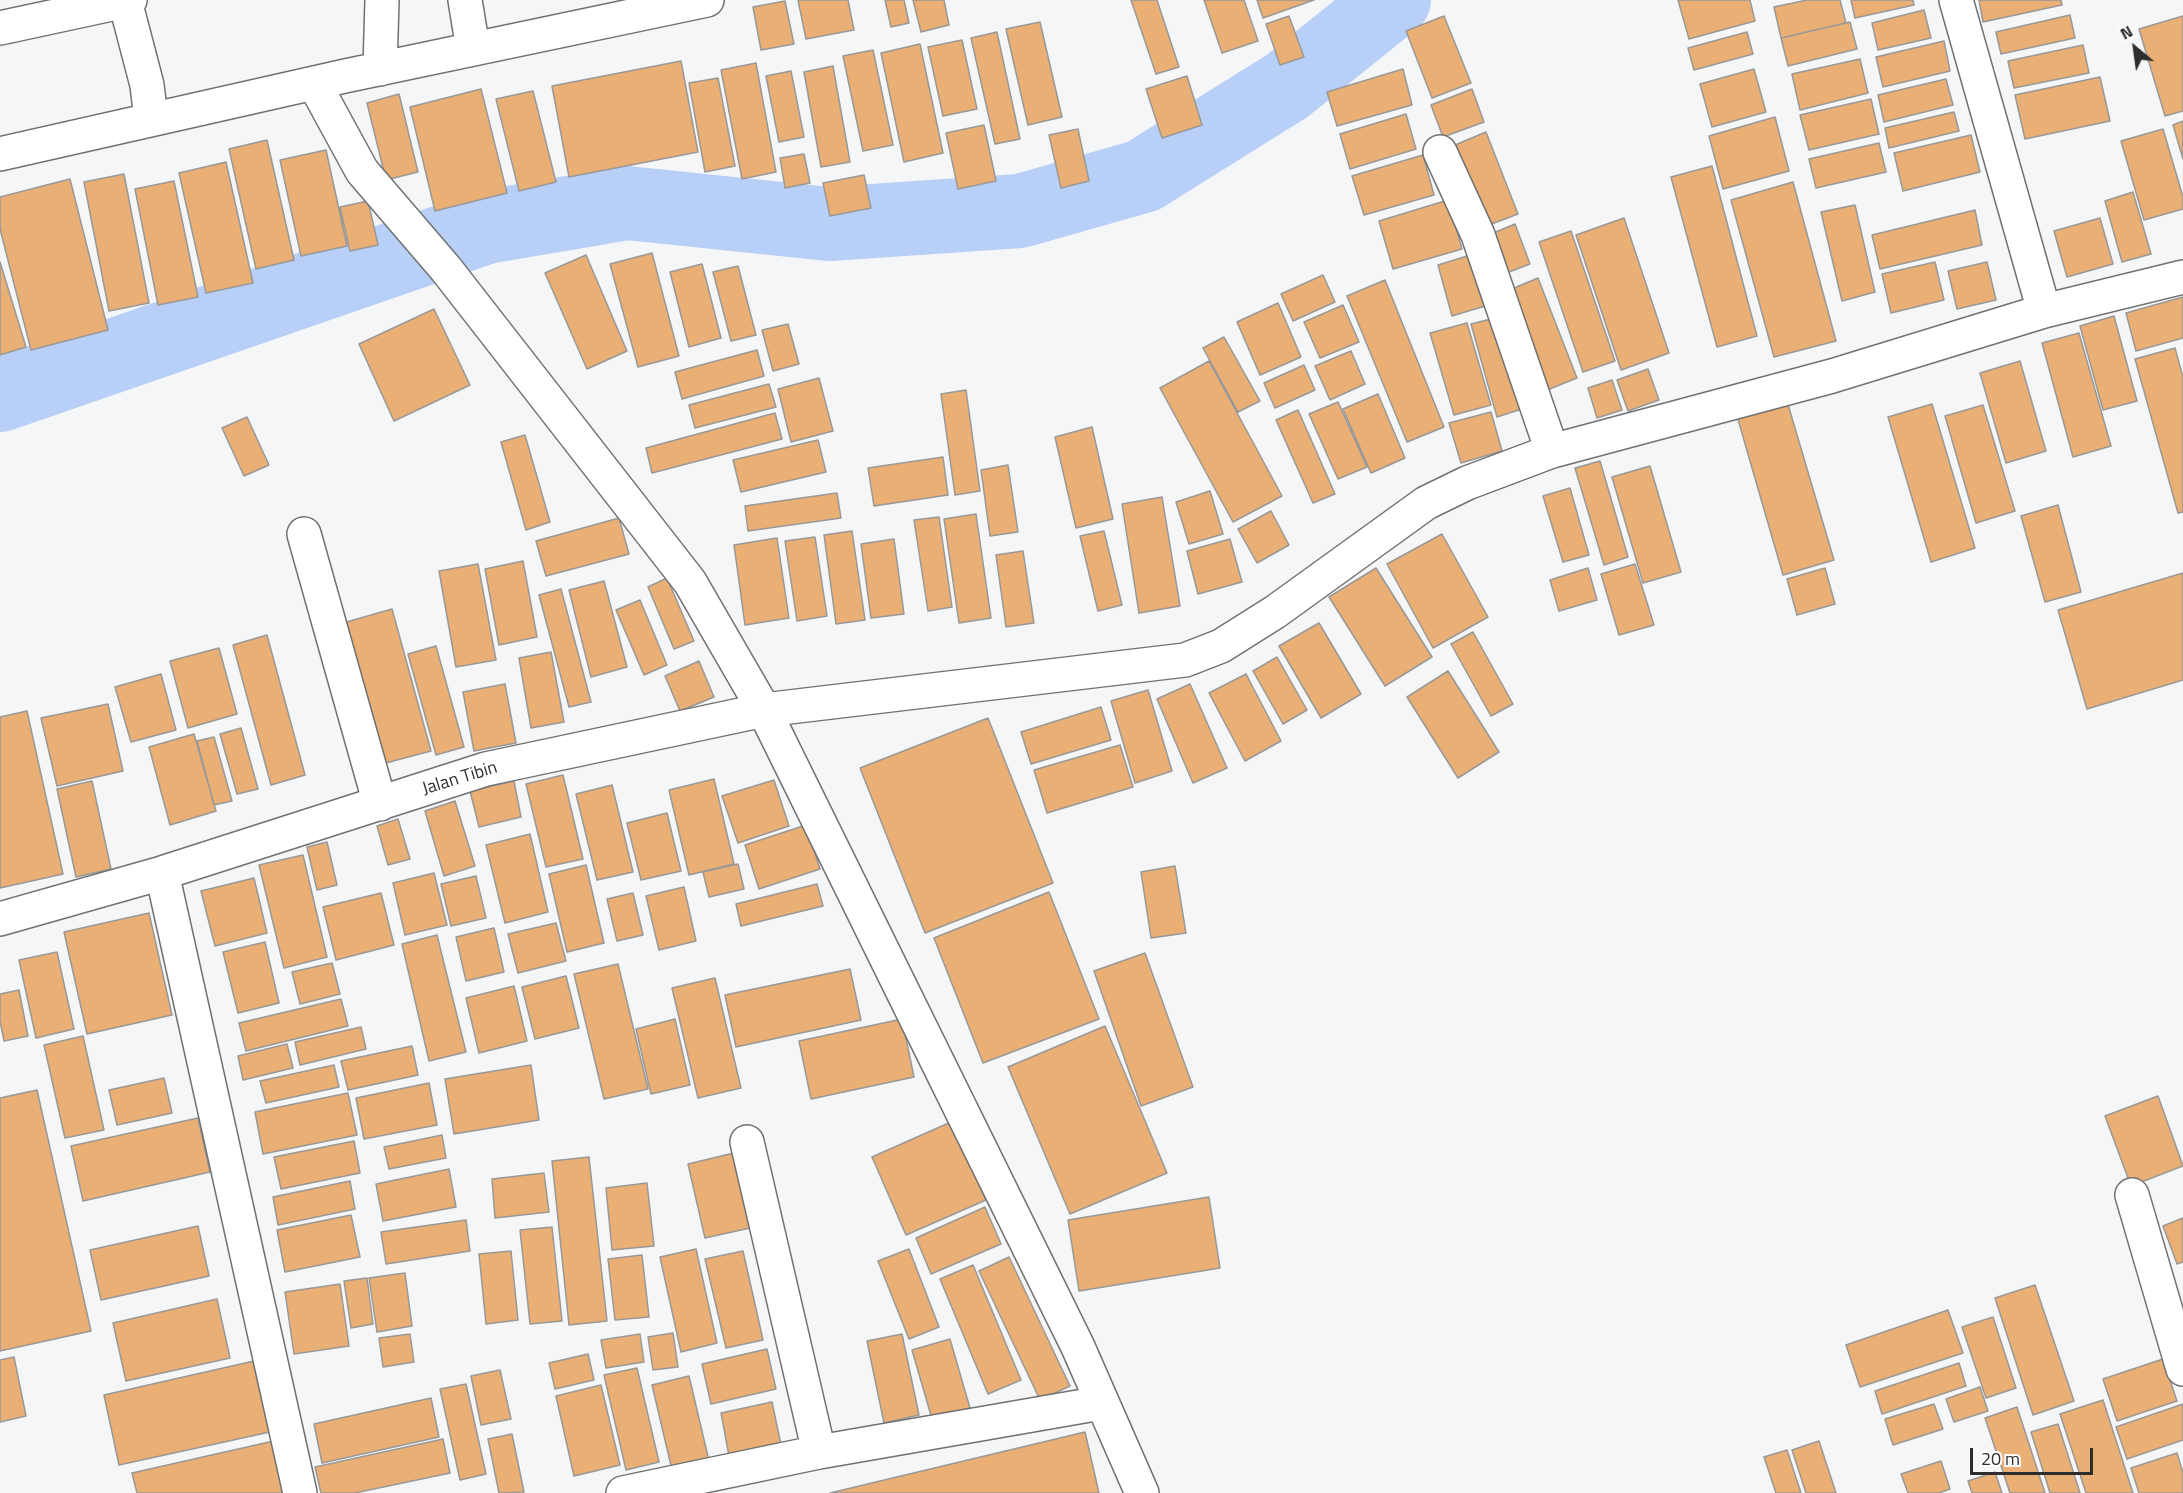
<!DOCTYPE html>
<html>
<head>
<meta charset="utf-8">
<style>
	body { margin:0 }
	#map { position:relative; width:2183px; height:1493px; overflow:hidden; background:#f5f6f7; font-family:"Titillium Web",sans-serif }
	canvas { display:block }
	.north { position:absolute; left:2105px; top:18px; width:60px; height:60px; -webkit-text-stroke:4px #fff; paint-order:stroke; rotate:331deg; font-size:16px; font-weight:700; line-height:24px; text-align:center; color:#2d2d2e }
	.north::after { content:''; display:block; margin:auto; width:21px; height:27px; background:#2d2d2e; clip-path:polygon(50% 0,100% 100%,50% 72%,0 100%) }
	.scale { position:absolute; left:1970px; top:1448px; width:123px; height:27px; box-sizing:border-box; border:3px solid #2d2d2e; border-top:0; padding-left:8px; font-size:18px; line-height:21px; white-space:nowrap; color:#2d2d2e; -webkit-text-stroke:4px #fff; paint-order:stroke }
</style>
</head>
<body>
<div id="map">
<canvas width="2183" height="1493"></canvas>
<div class="north">N</div>
<div class="scale">20 m</div>
</div>
<script>
const ctx = document.querySelector('canvas').getContext('2d');
ctx.lineJoin = 'round';
const toPath = rows => new Path2D(rows.map(r => 'M' + r).join(''));
function stroke(path, color, width, dash) { ctx.strokeStyle = color; ctx.lineWidth = width; ctx.lineCap = dash ? 'butt' : 'round'; ctx.setLineDash(dash || []); ctx.stroke(path); }
function paint(path, color) { ctx.fillStyle = color; ctx.fill(path, 'evenodd'); }
function drawText(font, color, halo, rows, align = 'center') {
  ctx.font = font + ' "Titillium Web",sans-serif'; ctx.lineWidth = 6; ctx.setLineDash([]); ctx.textBaseline = 'middle'; ctx.strokeStyle = halo; ctx.fillStyle = color; for (const [text, x, y, turn = 0] of rows) {
    ctx.save(); ctx.translate(x, y); ctx.rotate((+turn || 0) * Math.PI / 180); ctx.textAlign = isNaN(turn) ? turn : align; if (halo) ctx.strokeText(text, 0, 0); ctx.fillText(text, 0, 0); ctx.restore();
  }
}
stroke(toPath([
	[0,395,486,227,627,203,829,224,1020,211,1143,176,1287,86,1394,0]
]), '#b8cff7', 74);
const building = toPath([
	[798,0,848,0,854,30,806,39,798,0],
	[885,0,904,0,909,23,891,27,885,0],
	[913,0,944,0,949,25,921,32,913,0],
	[1131,0,1157,0,1179,67,1156,74,1131,0],
	[1204,0,1244,0,1258,41,1222,53,1204,0],
	[1257,0,1314,0,1263,18,1257,0],
	[1678,0,1750,0,1755,21,1689,39,1678,0],
	[1807,0,1840,0,1846,23,1781,38,1774,7,1807,0],
	[1851,0,1913,0,1914,5,1855,18,1851,0],
	[1979,0,2061,0,2062,5,1983,22,1979,0],
	[785,1,794,44,761,50,753,7,785,1],
	[1924,10,1931,38,1878,50,1872,23,1924,10],
	[2070,15,2075,38,2001,54,1996,32,2070,15],
	[1289,16,1304,57,1280,65,1266,24,1289,16],
	[1444,16,1471,83,1432,98,1406,31,1444,16],
	[2183,16,2183,111,2165,116,2139,29,2183,16],
	[1040,22,1062,117,1028,125,1006,29,1040,22],
	[1850,22,1857,49,1788,66,1781,38,1850,22],
	[997,32,1020,139,995,144,971,38,997,32],
	[1747,32,1753,54,1694,70,1688,48,1747,32],
	[962,40,977,109,943,116,928,47,962,40],
	[1944,41,1950,71,1883,87,1876,57,1944,41],
	[920,44,943,153,904,162,881,53,920,44],
	[2083,45,2089,73,2014,88,2008,61,2083,45],
	[873,50,893,145,863,151,843,56,873,50],
	[1860,59,1868,93,1800,110,1792,74,1860,59],
	[681,61,698,152,569,177,552,86,681,61],
	[756,63,776,172,742,179,721,70,756,63],
	[833,66,850,162,821,167,804,72,833,66],
	[1403,69,1412,105,1337,126,1327,92,1403,69],
	[1754,69,1766,112,1712,127,1700,84,1754,69],
	[791,71,804,137,779,142,766,76,791,71],
	[1187,76,1202,125,1162,138,1146,89,1187,76],
	[2100,77,2110,121,2025,139,2015,95,2100,77],
	[718,78,735,166,705,172,689,83,718,78],
	[1946,79,1953,105,1884,122,1878,95,1946,79],
	[481,89,507,193,435,211,410,107,481,89],
	[1472,89,1484,122,1443,137,1431,105,1472,89],
	[533,91,556,182,519,191,496,99,533,91],
	[399,94,418,172,386,180,367,103,399,94],
	[1871,99,1879,134,1809,150,1800,115,1871,99],
	[1954,112,1959,131,1889,148,1885,128,1954,112],
	[1406,114,1416,149,1350,169,1340,134,1406,114],
	[1775,117,1789,171,1723,189,1709,136,1775,117],
	[2183,121,2183,159,2173,125,2183,121],
	[984,125,996,181,958,189,946,133,984,125],
	[1078,129,1089,181,1061,188,1049,135,1078,129],
	[2163,129,2183,197,2183,209,2144,220,2121,141,2163,129],
	[1486,132,1518,214,1481,228,1448,148,1486,132],
	[1971,135,1980,172,1903,191,1894,153,1971,135],
	[267,140,294,260,256,269,229,149,267,140],
	[1879,143,1886,172,1816,188,1809,159,1879,143],
	[326,150,347,246,301,256,280,160,326,150],
	[804,154,810,183,785,188,780,158,804,154],
	[1423,155,1434,195,1364,215,1352,176,1423,155],
	[226,162,253,283,206,293,179,173,226,162],
	[1712,166,1757,336,1717,347,1671,177,1712,166],
	[124,174,149,303,109,311,84,182,124,174],
	[864,175,871,208,830,216,823,183,864,175],
	[70,179,108,330,31,350,0,229,0,197,70,179],
	[174,181,198,297,158,305,135,189,174,181],
	[1793,182,1836,341,1774,357,1731,200,1793,182],
	[2133,192,2151,254,2122,262,2105,201,2133,192],
	[1448,200,1462,249,1393,269,1379,221,1448,200],
	[368,201,378,245,350,251,340,207,368,201],
	[1855,205,1875,292,1842,301,1821,212,1855,205],
	[1975,210,1982,245,1880,269,1872,235,1975,210],
	[1624,218,1669,353,1621,370,1576,235,1624,218],
	[2100,218,2113,264,2067,277,2054,231,2100,218],
	[1515,224,1530,264,1501,275,1486,236,1515,224],
	[1571,231,1615,361,1583,372,1539,242,1571,231],
	[1480,252,1495,303,1452,316,1438,265,1480,252],
	[652,253,679,356,638,367,610,264,652,253],
	[586,255,627,351,587,369,545,273,586,255],
	[0,262,26,347,0,355,0,262],
	[1935,262,1944,300,1891,313,1882,274,1935,262],
	[1987,262,1996,300,1957,309,1948,271,1987,262],
	[702,264,721,338,689,347,670,272,702,264],
	[738,266,756,335,731,341,713,272,738,266],
	[1323,275,1335,302,1293,321,1281,294,1323,275],
	[1538,278,1577,378,1547,390,1507,291,1538,278],
	[1385,280,1444,427,1407,442,1347,296,1385,280],
	[2183,297,2183,338,2136,351,2126,313,2183,297],
	[1278,303,1301,357,1260,375,1237,322,1278,303],
	[1343,305,1359,342,1320,358,1304,322,1343,305],
	[434,309,470,385,394,421,359,344,434,309],
	[2114,316,2137,401,2103,410,2080,326,2114,316],
	[1499,317,1525,408,1497,417,1471,324,1499,317],
	[1467,323,1491,405,1454,415,1430,333,1467,323],
	[788,324,799,364,773,371,762,330,788,324],
	[2079,333,2111,446,2073,457,2042,343,2079,333],
	[1224,337,1260,401,1238,412,1203,348,1224,337],
	[2175,348,2183,377,2183,512,2178,513,2135,359,2175,348],
	[757,350,764,376,682,399,675,372,757,350],
	[1351,351,1365,384,1330,400,1315,366,1351,351],
	[1209,361,1282,496,1233,522,1160,388,1209,361],
	[2020,361,2046,451,2006,463,1980,373,2020,361],
	[1304,365,1315,390,1275,408,1264,383,1304,365],
	[1648,369,1659,400,1628,411,1617,380,1648,369],
	[819,378,833,431,791,442,778,389,819,378],
	[1612,380,1622,410,1597,418,1588,388,1612,380],
	[769,384,776,407,695,428,689,405,769,384],
	[966,390,980,491,955,495,941,394,966,390],
	[1378,394,1405,458,1371,473,1343,409,1378,394],
	[1787,401,1834,560,1783,575,1737,416,1787,401],
	[1338,402,1367,467,1338,479,1309,414,1338,402],
	[1932,404,1975,548,1931,562,1888,417,1932,404],
	[1983,405,2015,511,1976,523,1945,416,1983,405],
	[1298,410,1335,494,1313,503,1276,420,1298,410],
	[1491,412,1502,451,1461,463,1449,423,1491,412],
	[775,413,782,439,652,473,646,448,775,413],
	[247,417,269,465,244,476,222,428,247,417],
	[1092,427,1113,519,1076,528,1055,437,1092,427],
	[525,435,550,522,526,530,501,442,525,435],
	[818,440,826,472,741,492,733,460,818,440],
	[943,457,948,495,874,506,868,468,943,457],
	[1600,461,1628,557,1604,565,1575,468,1600,461],
	[1008,465,1018,532,990,536,981,470,1008,465],
	[1650,466,1681,572,1643,583,1612,477,1650,466],
	[1570,488,1589,555,1563,562,1543,496,1570,488],
	[1210,491,1223,534,1189,544,1176,502,1210,491],
	[837,493,841,518,748,531,745,506,837,493],
	[1162,497,1180,606,1139,613,1122,504,1162,497],
	[2058,505,2081,592,2045,602,2021,516,2058,505],
	[1271,511,1289,545,1257,563,1238,529,1271,511],
	[976,514,991,618,959,623,944,519,976,514],
	[939,517,952,607,928,611,914,520,939,517],
	[619,518,629,554,546,576,536,541,619,518],
	[852,531,865,620,836,624,824,535,852,531],
	[1104,531,1122,605,1098,611,1080,536,1104,531],
	[1442,534,1488,617,1433,648,1387,564,1442,534],
	[815,537,827,616,797,621,785,541,815,537],
	[777,538,789,618,745,625,734,545,777,538],
	[894,539,904,614,871,618,861,544,894,539],
	[1230,539,1242,582,1198,594,1187,551,1230,539],
	[1023,551,1034,623,1006,627,996,555,1023,551],
	[523,561,537,637,499,645,485,569,523,561],
	[478,564,496,660,456,667,439,571,478,564],
	[1635,564,1654,625,1619,635,1601,574,1635,564],
	[1376,568,1432,657,1385,686,1329,597,1376,568],
	[1588,568,1597,600,1559,611,1550,580,1588,568],
	[1825,568,1835,604,1797,615,1787,579,1825,568],
	[2183,573,2183,680,2087,709,2058,610,2183,573],
	[667,578,694,641,674,649,648,587,667,578],
	[604,581,627,667,591,677,569,590,604,581],
	[561,589,591,702,569,707,539,595,561,589],
	[640,600,667,665,644,675,616,610,640,600],
	[392,609,431,751,382,764,343,623,392,609],
	[1319,623,1361,694,1321,718,1279,646,1319,623],
	[1473,632,1513,704,1491,716,1451,644,1473,632],
	[267,635,305,775,271,785,233,645,267,635],
	[436,646,464,747,436,755,408,654,436,646],
	[219,648,237,714,188,728,170,661,219,648],
	[551,652,564,722,531,728,519,658,551,652],
	[1277,657,1307,710,1283,724,1253,671,1277,657],
	[699,661,714,697,680,711,665,676,699,661],
	[1448,671,1499,752,1458,778,1407,697,1448,671],
	[161,674,176,730,131,742,115,687,161,674],
	[1246,674,1281,741,1245,761,1209,693,1246,674],
	[505,684,516,743,474,751,463,692,505,684],
	[1190,684,1227,768,1193,783,1157,699,1190,684],
	[1148,690,1172,771,1135,783,1111,701,1148,690],
	[108,704,123,771,57,786,41,718,108,704],
	[1101,707,1111,740,1031,764,1021,732,1101,707],
	[27,711,63,874,0,888,0,717,27,711],
	[988,718,1053,883,925,933,860,768,988,718],
	[241,728,258,789,237,794,220,734,241,728],
	[194,734,216,811,170,825,149,747,194,734],
	[214,737,232,801,214,805,197,741,214,737],
	[1120,745,1133,787,1047,813,1034,770,1120,745],
	[563,775,583,859,546,867,526,784,563,775],
	[714,779,734,864,689,875,669,790,714,779],
	[774,780,789,826,738,843,722,796,774,780],
	[92,781,111,869,76,877,57,789,92,781],
	[514,781,521,817,479,827,470,791,514,781],
	[612,785,633,872,597,880,576,794,612,785],
	[455,801,475,866,444,876,425,811,455,801],
	[667,813,681,871,641,880,627,823,667,813],
	[398,819,410,859,388,865,377,826,398,819],
	[806,825,820,869,759,889,745,845,806,825],
	[530,834,548,912,505,923,486,845,530,834],
	[327,842,337,885,317,890,307,847,327,842],
	[303,855,327,957,284,968,259,865,303,855],
	[738,864,744,889,709,897,703,872,738,864],
	[586,865,604,943,567,952,549,874,586,865],
	[1175,866,1186,933,1151,938,1141,872,1175,866],
	[434,873,447,925,405,935,393,883,434,873],
	[476,876,486,918,451,926,441,884,476,876],
	[254,878,267,933,215,946,201,891,254,878],
	[817,884,823,906,741,926,736,904,817,884],
	[684,887,696,941,659,950,646,896,684,887],
	[1049,892,1099,1019,983,1063,934,938,1049,892],
	[381,893,394,945,336,960,323,907,381,893],
	[633,893,643,935,617,941,607,899,633,893],
	[149,913,172,1015,87,1034,64,932,149,913],
	[556,923,566,961,518,973,508,934,556,923],
	[494,928,504,972,466,981,456,937,494,928],
	[437,935,466,1052,429,1061,402,944,437,935],
	[265,942,279,1003,238,1013,223,952,265,942],
	[57,952,74,1029,36,1038,19,960,57,952],
	[1145,953,1193,1087,1141,1106,1094,971,1145,953],
	[332,963,340,994,300,1004,292,972,332,963],
	[618,964,648,1089,604,1099,574,974,618,964],
	[850,969,861,1020,736,1047,725,995,850,969],
	[566,976,579,1028,535,1039,522,987,566,976],
	[715,978,741,1088,698,1098,672,988,715,978],
	[514,986,527,1041,479,1053,466,998,514,986],
	[19,990,28,1036,4,1041,0,1021,0,994,19,990],
	[341,999,348,1026,246,1051,239,1023,341,999],
	[675,1019,690,1085,651,1094,636,1029,675,1019],
	[902,1019,914,1077,811,1099,799,1041,902,1019],
	[1105,1026,1167,1173,1070,1214,1008,1067,1105,1026],
	[361,1027,366,1049,300,1065,295,1042,361,1027],
	[83,1036,104,1130,65,1138,44,1045,83,1036],
	[287,1044,293,1068,243,1080,238,1056,287,1044],
	[412,1046,418,1075,348,1090,341,1061,412,1046],
	[334,1065,339,1087,266,1103,260,1081,334,1065],
	[531,1065,539,1120,454,1134,445,1079,531,1065],
	[164,1078,172,1113,117,1125,109,1090,164,1078],
	[429,1083,437,1125,364,1139,356,1098,429,1083],
	[37,1090,91,1331,0,1351,0,1098,37,1090],
	[348,1093,357,1135,263,1154,255,1112,348,1093],
	[2158,1096,2183,1166,2131,1186,2105,1116,2158,1096],
	[198,1118,210,1172,83,1201,71,1146,198,1118],
	[951,1122,986,1200,906,1235,872,1157,951,1122],
	[442,1135,446,1158,389,1169,384,1147,442,1135],
	[354,1141,360,1173,281,1189,274,1157,354,1141],
	[734,1153,750,1228,705,1238,688,1164,734,1153],
	[589,1157,607,1321,569,1325,552,1161,589,1157],
	[449,1169,456,1207,383,1221,376,1184,449,1169],
	[544,1173,549,1212,495,1218,492,1179,544,1173],
	[350,1181,355,1209,278,1225,273,1197,350,1181],
	[647,1183,654,1246,612,1250,606,1188,647,1183],
	[1209,1197,1220,1268,1079,1291,1068,1220,1209,1197],
	[985,1207,1001,1244,931,1274,916,1238,985,1207],
	[351,1215,360,1257,285,1272,277,1230,351,1215],
	[2183,1218,2183,1262,2177,1264,2163,1226,2183,1218],
	[466,1220,470,1251,386,1264,381,1232,466,1220],
	[198,1226,209,1276,101,1300,90,1250,198,1226],
	[552,1227,562,1321,530,1324,520,1230,552,1227],
	[696,1249,717,1343,681,1352,660,1257,696,1249],
	[909,1249,939,1327,909,1339,878,1261,909,1249],
	[511,1251,518,1320,486,1324,479,1254,511,1251],
	[743,1251,763,1340,726,1348,705,1259,743,1251],
	[642,1255,649,1317,615,1320,608,1259,642,1255],
	[1009,1257,1070,1386,1040,1400,979,1271,1009,1257],
	[973,1265,1021,1380,988,1394,940,1279,973,1265],
	[405,1273,412,1326,377,1332,369,1278,405,1273],
	[367,1278,373,1324,351,1328,344,1281,367,1278],
	[340,1284,349,1346,294,1354,285,1292,340,1284],
	[2035,1285,2074,1401,2033,1415,1995,1298,2035,1285],
	[217,1299,230,1358,126,1381,113,1323,217,1299],
	[1948,1310,1963,1353,1860,1387,1846,1345,1948,1310],
	[1993,1317,2016,1388,1986,1398,1962,1327,1993,1317],
	[673,1333,678,1367,653,1370,648,1337,673,1333],
	[410,1334,414,1362,383,1367,379,1338,410,1334],
	[640,1334,644,1362,606,1368,601,1340,640,1334],
	[902,1334,919,1415,884,1423,867,1341,902,1334],
	[950,1339,970,1408,932,1419,912,1350,950,1339],
	[767,1349,776,1389,711,1404,702,1364,767,1349],
	[588,1354,594,1380,555,1389,549,1363,588,1354],
	[14,1357,26,1416,0,1422,0,1360,14,1357],
	[2163,1359,2177,1401,2117,1421,2103,1379,2163,1359],
	[254,1361,270,1432,119,1465,104,1395,254,1361],
	[1959,1363,1966,1386,1882,1414,1875,1391,1959,1363],
	[637,1368,659,1462,626,1470,604,1375,637,1368],
	[500,1370,511,1419,481,1425,471,1376,500,1370],
	[689,1376,710,1465,673,1474,652,1385,689,1376],
	[466,1384,486,1474,460,1480,440,1389,466,1384],
	[601,1385,620,1465,574,1476,556,1396,601,1385],
	[1980,1387,1988,1411,1954,1422,1946,1399,1980,1387],
	[431,1398,439,1437,322,1463,314,1424,431,1398],
	[2103,1400,2133,1493,2086,1493,2060,1414,2103,1400],
	[772,1402,781,1445,729,1456,721,1413,772,1402],
	[1934,1404,1943,1429,1893,1445,1885,1419,1934,1404],
	[2183,1404,2183,1440,2127,1459,2116,1427,2183,1404],
	[2017,1407,2045,1493,2010,1493,1985,1418,2017,1407],
	[2058,1424,2080,1493,2050,1493,2031,1432,2058,1424],
	[1085,1432,1099,1493,830,1493,1085,1432],
	[512,1434,524,1492,499,1493,488,1439,512,1434],
	[443,1439,450,1473,355,1493,321,1493,315,1467,443,1439],
	[278,1440,290,1493,137,1493,132,1473,278,1440],
	[1819,1441,1836,1493,1806,1493,1792,1450,1819,1441],
	[1787,1450,1801,1493,1776,1493,1764,1457,1787,1450],
	[2177,1453,2183,1473,2183,1493,2139,1493,2131,1468,2177,1453],
	[1941,1461,1950,1489,1939,1493,1908,1493,1901,1474,1941,1461],
	[1995,1472,2002,1493,1972,1493,1968,1481,1995,1472]
]);
paint(building, '#eaaf75');
stroke(building, '#999897', 1.5);
const minor = toPath([
	[465,0,473,49],
	[1956,0,2044,311],
	[125,1,147,85,151,119],
	[0,28,130,0],
	[380,69,382,0],
	[314,83,362,171,446,269,690,582,764,710,1078,1347,1142,1493],
	[1440,152,1478,235,1552,451],
	[0,154,345,76,707,0],
	[304,534,380,804],
	[162,873,300,1493],
	[0,919,162,873,486,769,764,710,1185,660,1221,646,1275,612,1426,503,1467,483,1552,451,1832,376,2044,311,2183,277],
	[747,1142,819,1452],
	[2132,1195,2183,1369],
	[623,1493,819,1452,1101,1403]
]);
stroke(minor, '#707172', 36);
stroke(minor, '#fff', 33);
drawText('18px', '#2d2d2e', '#fff', [
	["Jalan Tibin",460,779,-17]
]);
</script>
</body>
</html>
